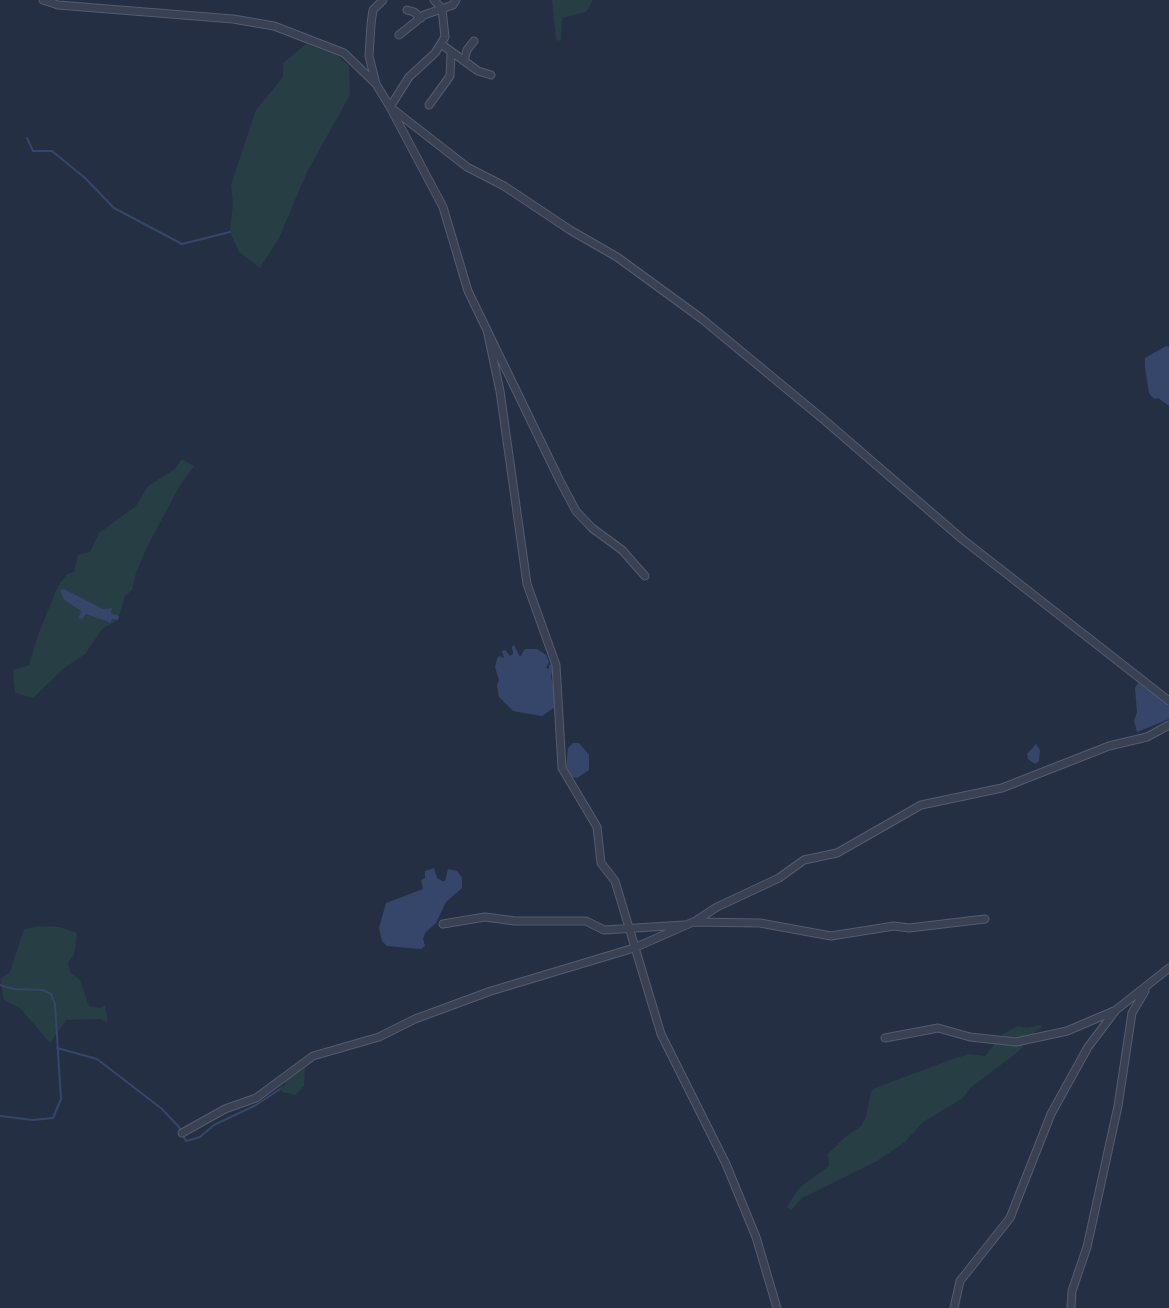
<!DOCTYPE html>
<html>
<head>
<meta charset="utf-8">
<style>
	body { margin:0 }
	canvas { display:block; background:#242f43 }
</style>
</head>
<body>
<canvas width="1169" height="1308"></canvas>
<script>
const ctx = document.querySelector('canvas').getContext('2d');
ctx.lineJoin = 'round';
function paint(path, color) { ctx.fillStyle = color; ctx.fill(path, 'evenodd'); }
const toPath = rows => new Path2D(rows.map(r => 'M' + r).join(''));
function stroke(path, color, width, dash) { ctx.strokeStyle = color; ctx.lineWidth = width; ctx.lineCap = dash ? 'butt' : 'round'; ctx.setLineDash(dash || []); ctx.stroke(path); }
paint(toPath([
	[552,0,593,0,586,12,562,18,561,41,556,40],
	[306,44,338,56,349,66,350,95,307,172,279,238,260,268,239,252,230,232,233,203,231,185,256,110,283,77,283,63],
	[182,459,194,466,179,487,146,549,136,573,132,590,125,596,119,616,89,604,64,589,64,600,81,611,78,617,86,614,111,623,112,619,118,620,103,628,85,654,63,669,33,698,15,693,13,670,29,665,38,635,58,586,67,574,74,572,78,555,90,552,99,533,136,506,148,486,175,469],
	[39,926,60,927,77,933,74,955,68,962,70,972,80,980,89,1006,100,1008,105,1005,108,1022,100,1019,66,1020,50,1043,20,1008,4,1000,0,979,10,972,24,929],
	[1040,1025,1042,1028,1036,1031,1019,1051,970,1088,963,1098,923,1122,905,1142,877,1161,802,1198,791,1210,787,1207,799,1188,829,1166,828,1154,845,1137,861,1126,866,1117,871,1092,875,1088,953,1059,969,1054,985,1056,1003,1034,1018,1026,1027,1028],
	[305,1066,304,1086,295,1095,282,1092,280,1086,285,1085,286,1081,282,1081,285,1077,296,1074,296,1070]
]), '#263e44');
paint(toPath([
	[1166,346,1169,347,1169,406,1158,398,1154,399,1149,393,1145,367,1145,358],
	[64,589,103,609,112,608,111,613,119,616,118,620,112,619,111,623,86,614,82,619,78,618,81,611,64,600,60,590],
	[514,645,520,657,525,649,537,649,546,655,549,662,546,668,549,669,549,665,553,664,551,677,558,705,542,716,513,711,499,697,497,686,499,680,495,667,497,659,499,656,504,658,502,651,505,650,510,656,513,654,512,646],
	[1138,683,1161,696,1169,705,1169,719,1137,732,1134,721,1137,712,1135,688],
	[573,743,579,743,589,755,589,770,577,778,572,777,566,767,568,748],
	[1036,744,1040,750,1039,761,1035,764,1028,759,1027,754],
	[434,868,437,878,442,881,445,881,448,869,457,871,462,878,462,888,446,902,436,923,425,933,423,939,425,946,421,949,387,946,382,941,379,928,386,903,423,889,421,880,425,878,425,871]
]), '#35466a');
stroke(toPath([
	[27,138,33,151,52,151,85,178,114,208,182,244,230,232],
	[0,985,14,989,43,990,51,994,55,1004,61,1099,53,1118,33,1120,0,1116],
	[57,1048,97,1059,162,1109,179,1127,186,1141,200,1137,214,1125,256,1105,280,1089]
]), '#35466a', 2);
const minor = toPath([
	[43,0,58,5,233,19,274,26,344,53,376,84,390,107,467,167,504,186,570,230,617,257,702,319,823,419,962,539,1169,701],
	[434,0,442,9,445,37,435,53,409,77,390,107,443,207,468,291,560,481,576,511,592,528,622,550,645,576],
	[407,10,414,12,421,18],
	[399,35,424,15,453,5,456,0],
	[441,44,478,71,491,75],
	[464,61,467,50,474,41],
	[376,84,369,56,371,24,373,10,383,0],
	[429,105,450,76,451,54],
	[487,330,500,391,527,584,556,665,562,768,597,827,601,863,615,881,661,1034,726,1164,756,1237,777,1308],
	[697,920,717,907,779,878,804,860,837,853,921,805,1002,788,1109,746,1147,737,1169,725],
	[443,924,485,917,515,921,586,921,604,930,684,925],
	[885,1038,938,1028,970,1037,1016,1042,1067,1031,1114,1011],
	[182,1133,225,1109,256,1098,313,1056,379,1037,415,1019,491,991,634,948,693,922,760,923,831,936,894,926,909,928,985,919],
	[954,1308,960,1281,1010,1218,1051,1114,1088,1047,1116,1010,1169,968],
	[1071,1308,1072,1291,1087,1247,1118,1106,1132,1013,1145,991]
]);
stroke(minor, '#545c6d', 9);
stroke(minor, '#394153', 7);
</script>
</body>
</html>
